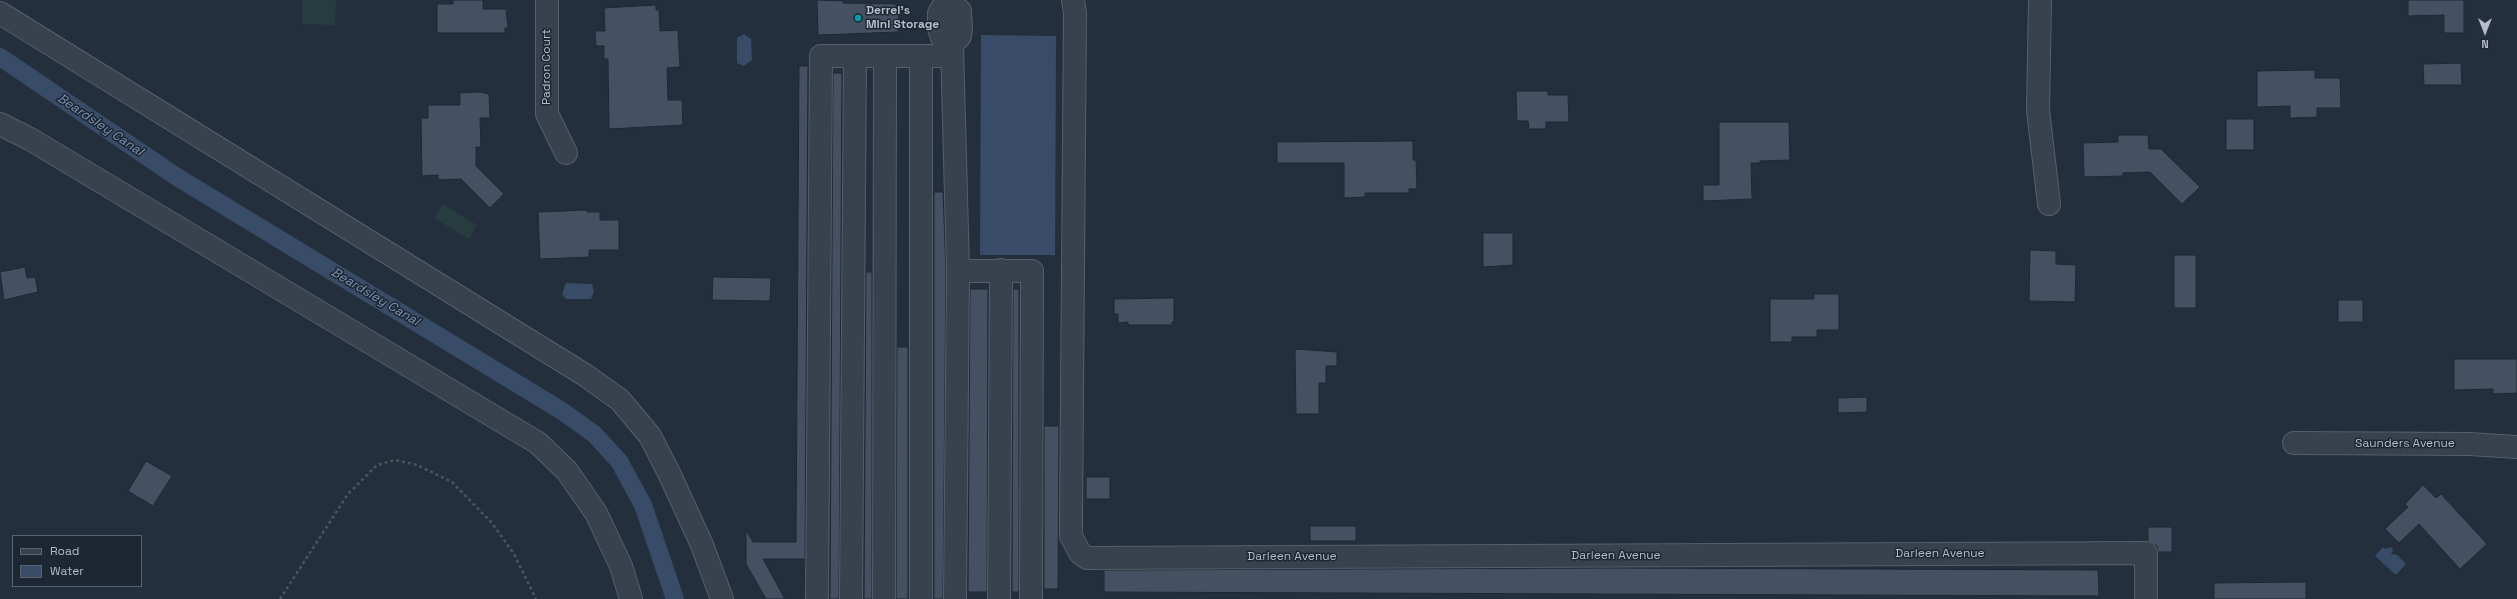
<!DOCTYPE html>
<html>
<head>
<meta charset="utf-8">
<style>
	body { margin:0 }
	#map { position:relative; width:2517px; height:599px; overflow:hidden; background:#242f3e; font-family:"Space Grotesk",sans-serif }
	canvas { display:block }
	.legend { position:absolute; left:12px; top:535px; width:130px; height:52px; box-sizing:border-box; background:#1d2633; border:1px solid #59626f; margin:0; padding:5px 7px; list-style:none; font-size:12px; color:#b4bcc9 }
	.legend li { display:flex; align-items:center; gap:8px; height:20px }
	.legend b { width:20px; border:1px solid #59626f }
	.north { position:absolute; left:2465px; top:12px; width:40px; height:40px; -webkit-text-stroke:3px #1d2633; paint-order:stroke; rotate:180deg; font-size:11px; font-weight:700; line-height:16px; text-align:center; color:#b4bcc9 }
	.north::after { content:''; display:block; margin:auto; width:14px; height:18px; background:#b4bcc9; clip-path:polygon(50% 0,100% 100%,50% 72%,0 100%) }
</style>
</head>
<body>
<div id="map">
<canvas width="2517" height="599"></canvas>
<ul class="legend">
<li><b style="height:5px;background:#38414e"></b>Road</li>
<li><b style="height:11px;background:#394c67"></b>Water</li>
</ul>
<div class="north">N</div>
</div>
<script>
const ctx = document.querySelector('canvas').getContext('2d');
ctx.lineJoin = 'round';
function paint(path, color) { ctx.fillStyle = color; ctx.fill(path, 'evenodd'); }
const toPath = rows => new Path2D(rows.map(r => 'M' + r).join(''));
function stroke(path, color, width, dash) { ctx.strokeStyle = color; ctx.lineWidth = width; ctx.lineCap = dash ? 'butt' : 'round'; ctx.setLineDash(dash || []); ctx.stroke(path); }
function drawText(font, color, halo, rows, align = 'center') {
  ctx.font = font + ' "Space Grotesk",sans-serif'; ctx.lineWidth = 3; ctx.setLineDash([]); ctx.textBaseline = 'middle'; ctx.strokeStyle = halo; ctx.fillStyle = color; for (const [text, x, y, turn = 0] of rows) {
    ctx.save(); ctx.translate(x, y); ctx.rotate((+turn || 0) * Math.PI / 180); ctx.textAlign = isNaN(turn) ? turn : align; if (halo) ctx.strokeText(text, 0, 0); ctx.fillText(text, 0, 0); ctx.restore();
  }
}
paint(toPath([
	[302,0,336,0,335,25,302,24],
	[443,204,477,225,469,239,434,218]
]), '#263c3f');
paint(toPath([
	[744,34,751,39,752,60,744,66,737,63,737,38],
	[981,35,1056,36,1055,255,980,255],
	[566,283,592,284,594,292,591,299,566,299,562,294],
	[2383,547,2385,549,2391,547,2393,550,2391,554,2397,555,2406,564,2396,575,2375,556]
]), '#394c67');
stroke(toPath([
	[0,57,177,177,562,411,594,434,619,461,643,505,675,599]
]), '#394c67', 18);
const building = toPath([
	[453,0,483,0,483,9,506,9,508,28,505,28,505,33,437,33,437,4,453,4,453,0],
	[817,0,844,1,843,3,896,4,896,10,899,10,898,32,818,35,817,0],
	[2408,0,2464,0,2464,33,2444,33,2444,15,2408,16,2408,0],
	[656,5,656,10,659,10,660,31,678,30,680,67,667,68,668,100,682,100,683,125,609,129,608,59,604,59,604,46,596,46,595,31,605,31,604,8,656,5],
	[2461,63,2462,85,2424,85,2423,64,2461,63],
	[799,66,808,66,805,559,763,559,785,599,766,599,746,564,746,530,753,542,796,542,799,66],
	[2315,70,2315,78,2340,78,2341,108,2317,108,2317,117,2290,118,2290,106,2257,107,2257,71,2315,70],
	[833,73,842,73,839,599,830,599,833,73],
	[1516,91,1548,91,1548,95,1568,95,1569,122,1546,122,1546,129,1529,129,1528,121,1517,121,1516,91],
	[480,92,489,94,490,118,480,118,481,147,476,147,476,166,504,194,490,208,461,179,438,180,438,175,422,176,421,118,428,118,428,105,460,105,460,93,480,92],
	[2226,119,2254,119,2254,150,2226,150,2226,119],
	[1719,122,1789,122,1790,160,1760,161,1760,163,1751,163,1752,199,1703,201,1703,185,1719,185,1719,122],
	[2118,135,2148,135,2149,149,2161,149,2200,187,2182,204,2150,172,2123,173,2123,176,2084,177,2083,143,2118,142,2118,135],
	[1413,141,1413,160,1416,160,1417,189,1409,189,1409,193,1365,193,1365,197,1344,198,1344,163,1277,163,1277,142,1413,141],
	[934,192,943,192,946,271,943,599,934,599,934,192],
	[587,210,587,212,600,212,600,220,619,220,619,250,589,250,589,257,540,259,538,212,587,210],
	[1483,233,1513,233,1513,265,1483,267,1483,233],
	[2030,250,2056,251,2056,264,2076,265,2075,302,2029,301,2030,250],
	[2174,255,2196,255,2196,308,2174,308,2174,255],
	[25,267,27,278,35,277,38,292,4,300,0,272,25,267],
	[866,272,872,272,872,599,864,599,866,272],
	[713,277,771,278,770,301,712,300,713,277],
	[970,289,988,289,987,592,968,592,970,289],
	[1013,289,1019,289,1019,592,1012,592,1013,289],
	[1814,294,1839,294,1839,330,1817,330,1817,337,1792,337,1792,342,1770,342,1770,299,1814,299,1814,294],
	[1174,298,1174,322,1172,322,1172,325,1128,325,1128,322,1118,323,1118,314,1114,314,1114,299,1174,298],
	[2338,300,2363,300,2363,322,2338,322,2338,300],
	[897,347,908,347,908,599,896,599,897,347],
	[1295,349,1337,352,1337,366,1326,366,1326,383,1319,383,1319,414,1296,414,1295,349],
	[2454,359,2517,359,2517,393,2493,394,2493,389,2454,390,2454,359],
	[1867,397,1867,412,1838,413,1838,398,1867,397],
	[1044,426,1059,426,1058,589,1044,589,1044,426],
	[146,461,172,476,153,506,128,491,146,461],
	[1086,477,1110,477,1110,499,1086,499,1086,477],
	[2423,485,2436,498,2441,494,2487,544,2460,569,2419,524,2399,543,2385,529,2408,507,2405,504,2423,485],
	[1310,526,1356,526,1356,541,1310,541,1310,526],
	[2148,527,2172,527,2172,552,2158,552,2157,546,2148,541,2148,527],
	[1612,568,2098,570,2099,596,1104,592,1104,570,1612,568],
	[2306,582,2306,599,2214,599,2214,583,2306,582]
]);
paint(building, '#455162');
stroke(building, '#1f2835', 1);
const minor = toPath([
	[547,0,547,114,566,153],
	[947,0,960,11,961,28,960,36,952,45,958,271,955,599],
	[947,0,939,13,939,29,942,38,952,45],
	[1073,0,1075,13,1071,522,1071,536,1080,553,1087,558,2146,553,2146,599],
	[2040,0,2038,110,2049,204],
	[0,13,585,375,620,400,650,436,669,473,702,545,722,599],
	[921,56,921,599],
	[0,124,30,139,538,443,567,471,596,513,621,566,631,599],
	[958,271,1032,271,1031,599],
	[2294,443,2469,444,2517,447],
	[817,599,821,56,952,56],
	[851,599,855,56],
	[884,599,885,56],
	[999,599,1001,270]
]);
stroke(minor, '#565f6c', 24);
stroke(toPath([
	[280,599,348,494,377,465,395,460,417,465,452,482,492,523,514,554,536,599]
]), '#44595c', 2.5, [3, 3]);
stroke(minor, '#38414e', 22);
for (const [x, y, r, color] of [
	[858,18,4,"#0f9aa8"]
]) { const dot = new Path2D(); dot.arc(x, y, r, 0, 2 * Math.PI); ctx.fillStyle = color; ctx.fill(dot); stroke(dot, '#1d2633', 1.5); }
drawText('bold 12px', '#b4bcc9', '#1d2633', [
	["Derrel's",866,11],
	["Mini Storage",866,25]
], 'left');
drawText('12px', '#b4bcc9', '#1d2633', [
	["Padron Court",547,67,-90],
	["Saunders Avenue",2405,444],
	["Darleen Avenue",1940,554],
	["Darleen Avenue",1616,556],
	["Darleen Avenue",1292,557]
]);
drawText('italic 13px', '#7c92b1', '#1d2633', [
	["Beardsley Canal",100,125,34],
	["Beardsley Canal",375,297,31]
]);
</script>
</body>
</html>
